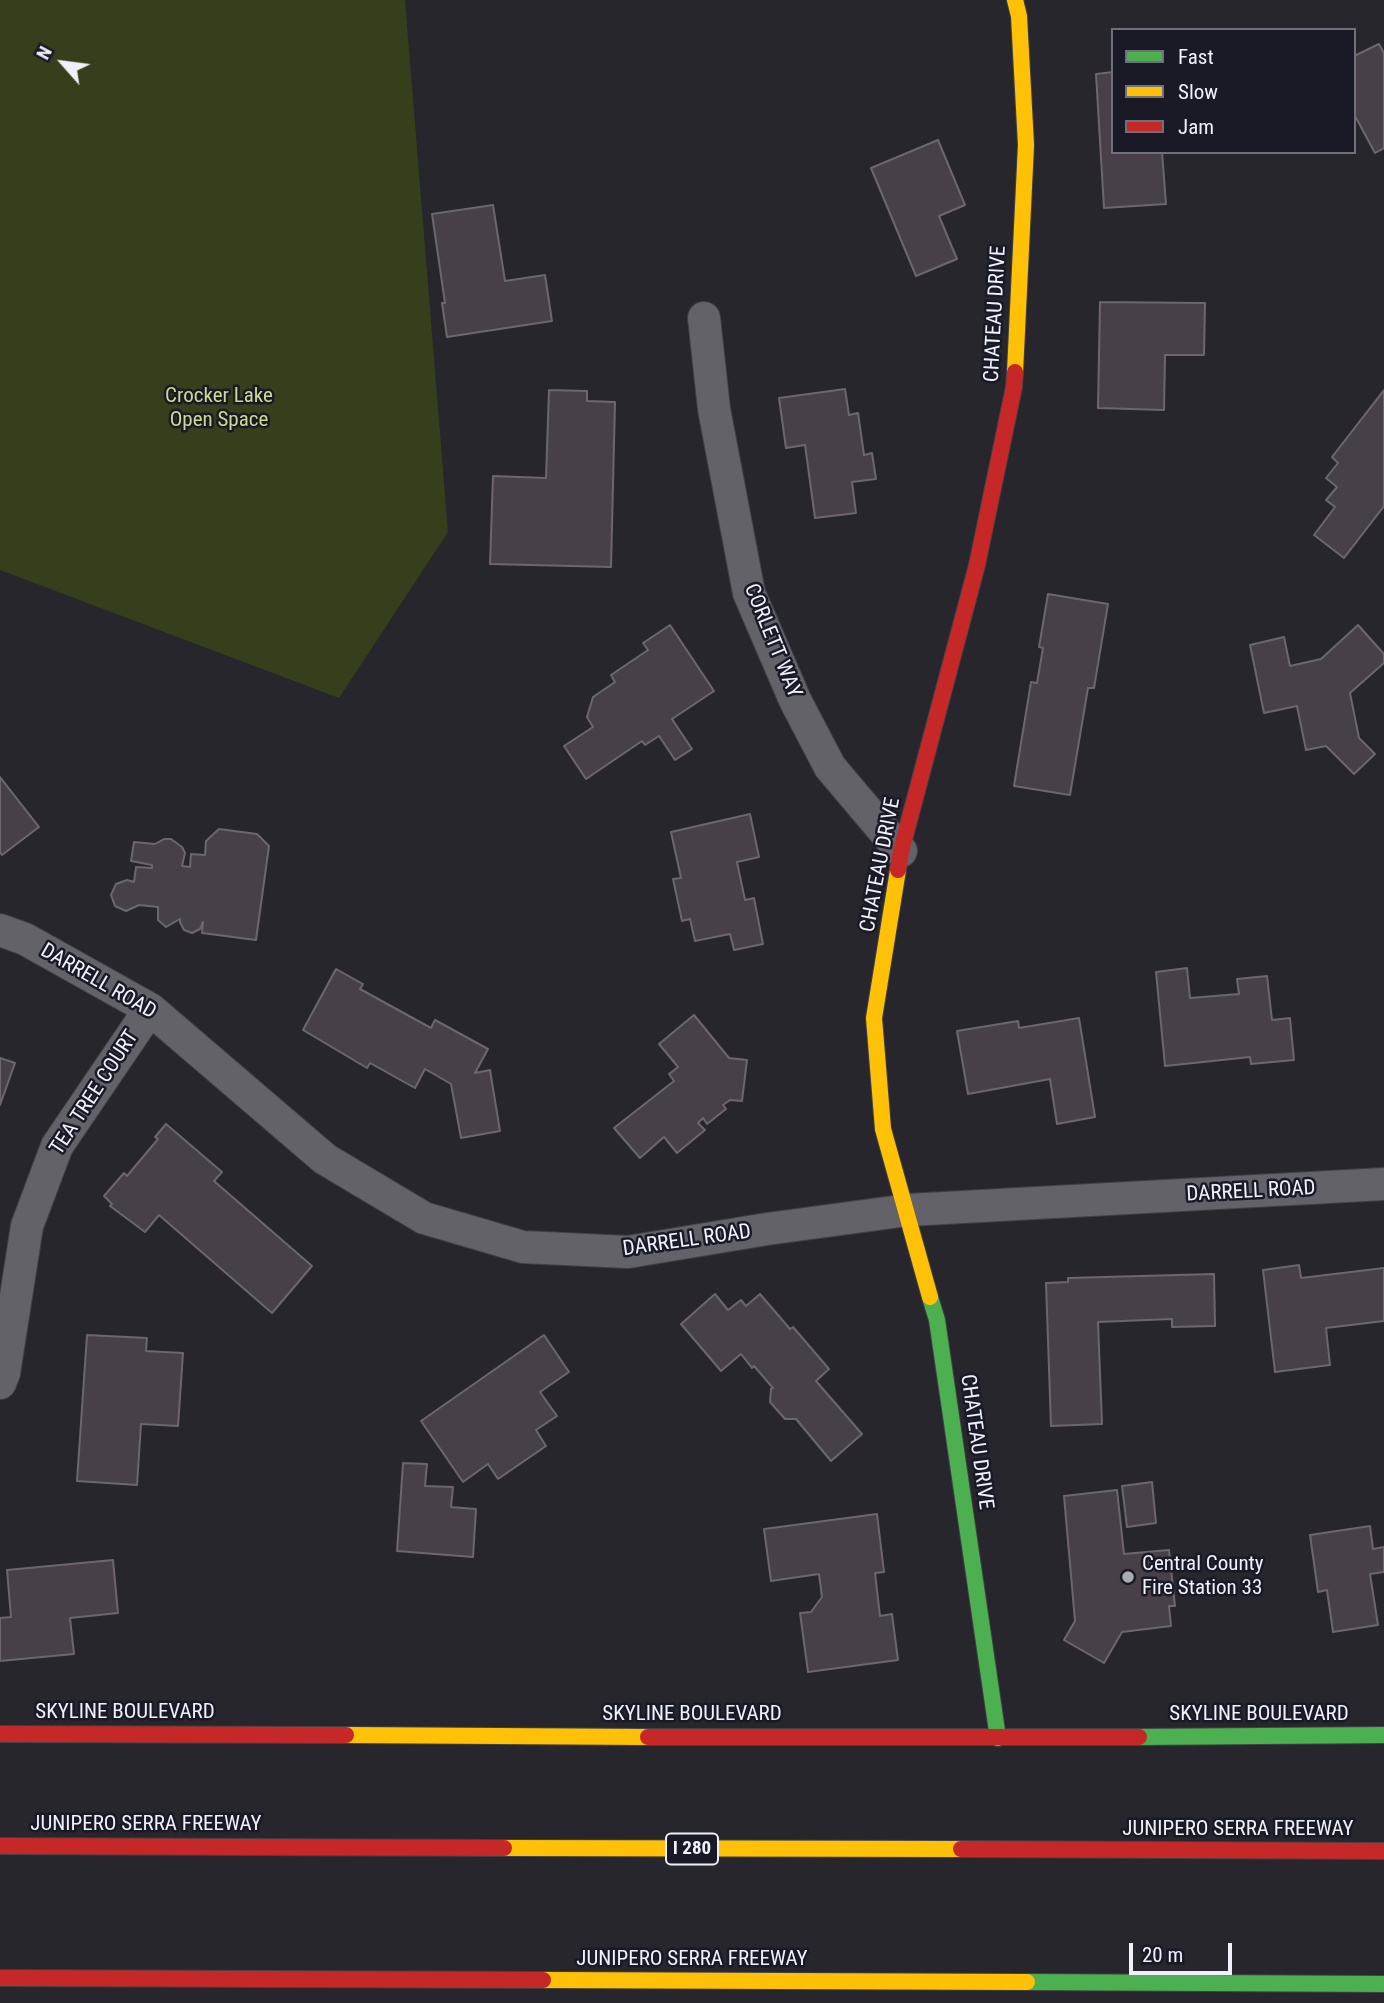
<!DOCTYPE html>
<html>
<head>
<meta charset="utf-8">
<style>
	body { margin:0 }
	#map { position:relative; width:1384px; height:2003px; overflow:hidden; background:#26262c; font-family:"Roboto Condensed",sans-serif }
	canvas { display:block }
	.legend { position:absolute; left:1111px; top:28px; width:245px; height:126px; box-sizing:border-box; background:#191a26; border:2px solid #6f707a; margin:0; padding:9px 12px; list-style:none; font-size:21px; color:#eff0f9 }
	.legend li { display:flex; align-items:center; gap:14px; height:35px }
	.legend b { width:35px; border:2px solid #6f707a }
	.north { position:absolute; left:28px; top:28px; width:70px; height:70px; -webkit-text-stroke:5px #191a26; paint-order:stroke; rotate:298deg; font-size:19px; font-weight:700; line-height:28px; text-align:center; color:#eff0f9 }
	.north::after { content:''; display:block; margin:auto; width:24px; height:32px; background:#eff0f9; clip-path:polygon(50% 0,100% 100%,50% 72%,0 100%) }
	.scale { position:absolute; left:1129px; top:1943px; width:103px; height:32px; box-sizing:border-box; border:4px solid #eff0f9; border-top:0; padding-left:9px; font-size:21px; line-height:24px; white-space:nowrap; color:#eff0f9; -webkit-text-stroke:5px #191a26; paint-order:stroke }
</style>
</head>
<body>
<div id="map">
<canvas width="1384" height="2003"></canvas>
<ul class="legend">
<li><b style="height:9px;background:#4caf50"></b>Fast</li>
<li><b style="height:9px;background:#ffc107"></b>Slow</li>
<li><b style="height:9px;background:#c62828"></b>Jam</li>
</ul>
<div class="north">N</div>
<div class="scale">20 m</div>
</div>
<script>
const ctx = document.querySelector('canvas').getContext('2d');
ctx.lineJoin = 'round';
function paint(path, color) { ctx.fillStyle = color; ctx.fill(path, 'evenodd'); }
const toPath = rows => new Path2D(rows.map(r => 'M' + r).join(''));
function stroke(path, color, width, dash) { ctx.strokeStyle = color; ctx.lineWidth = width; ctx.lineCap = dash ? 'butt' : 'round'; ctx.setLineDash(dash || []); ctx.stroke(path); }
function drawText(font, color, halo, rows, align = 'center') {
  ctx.font = font + ' "Roboto Condensed",sans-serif'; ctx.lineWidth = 5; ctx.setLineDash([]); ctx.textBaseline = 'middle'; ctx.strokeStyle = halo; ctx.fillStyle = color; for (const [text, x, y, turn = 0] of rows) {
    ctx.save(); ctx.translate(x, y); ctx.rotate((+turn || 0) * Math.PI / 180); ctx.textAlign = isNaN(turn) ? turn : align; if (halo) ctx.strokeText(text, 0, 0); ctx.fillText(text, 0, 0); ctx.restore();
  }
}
paint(toPath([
	[0,0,405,0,448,532,339,698,0,570]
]), '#363f1b');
const building = toPath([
	[1379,44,1384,53,1384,148,1375,153,1354,114,1354,56,1379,44],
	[1113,72,1113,152,1162,152,1166,204,1104,208,1096,74,1113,72],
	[938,140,965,205,939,216,957,259,916,276,871,168,938,140],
	[493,205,505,281,545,275,552,321,447,337,442,303,445,303,432,214,493,205],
	[1100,302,1205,303,1204,355,1165,355,1164,410,1098,408,1100,302],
	[845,389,849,415,858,413,864,455,872,453,876,479,852,482,856,513,815,518,805,445,786,448,779,398,845,389],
	[549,390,587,391,587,401,615,402,611,567,490,564,493,476,546,478,549,390],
	[1384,390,1384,506,1344,558,1314,535,1335,507,1326,500,1337,487,1326,478,1338,463,1332,457,1384,390],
	[1048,594,1108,604,1094,688,1088,688,1070,795,1014,786,1031,682,1037,683,1043,648,1039,647,1048,594],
	[670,625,714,691,672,719,692,749,675,760,659,736,645,745,642,741,586,779,564,746,593,727,587,717,593,697,615,682,611,675,648,650,643,643,670,625],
	[1358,625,1384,654,1384,663,1350,693,1359,738,1375,754,1354,774,1326,746,1306,750,1297,706,1264,713,1250,645,1284,637,1290,666,1321,659,1358,625],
	[0,777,39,827,2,855,0,852,0,777],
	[750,814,759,857,737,862,745,900,754,898,763,944,734,950,730,934,695,941,690,919,682,921,673,879,681,878,671,832,750,814],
	[219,829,257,834,269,846,256,940,202,933,203,922,200,929,192,933,184,930,180,922,180,919,166,927,158,920,158,907,139,905,126,911,115,906,111,895,116,884,127,880,134,882,136,867,152,868,152,865,131,861,134,842,155,844,164,839,171,839,182,847,185,853,182,866,190,867,191,854,205,855,206,841,219,829],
	[1187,968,1190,998,1239,994,1237,979,1267,976,1272,1020,1290,1018,1294,1060,1251,1064,1250,1057,1165,1066,1156,972,1187,968],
	[336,969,363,984,360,989,431,1028,435,1020,488,1049,475,1073,490,1070,500,1131,461,1138,451,1084,425,1069,415,1088,370,1063,367,1068,303,1030,336,969],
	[694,1015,729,1058,747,1060,742,1101,730,1100,723,1105,726,1109,707,1124,703,1118,698,1123,705,1130,677,1153,664,1137,640,1158,614,1128,674,1081,669,1074,678,1067,659,1044,694,1015],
	[1079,1018,1095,1117,1057,1124,1050,1079,968,1094,957,1031,1018,1021,1019,1028,1079,1018],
	[0,1058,15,1063,0,1105,0,1058],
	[166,1124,222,1172,214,1181,312,1266,272,1313,159,1215,145,1232,110,1206,112,1204,104,1196,124,1173,127,1176,158,1139,155,1137,166,1124],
	[1299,1265,1301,1278,1384,1268,1384,1321,1326,1328,1330,1365,1275,1372,1263,1270,1299,1265],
	[1214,1274,1215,1326,1172,1327,1172,1319,1098,1322,1102,1424,1051,1426,1046,1283,1068,1282,1068,1278,1214,1274],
	[715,1294,728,1310,741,1300,746,1306,760,1294,790,1329,793,1327,829,1369,816,1381,862,1434,831,1461,796,1419,785,1419,770,1402,771,1389,773,1388,754,1366,752,1368,741,1354,721,1371,681,1324,715,1294],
	[87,1335,147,1338,146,1351,183,1353,178,1426,141,1424,137,1485,77,1481,87,1335],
	[544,1335,569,1372,540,1392,557,1416,536,1430,546,1446,498,1479,488,1464,463,1482,421,1421,544,1335],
	[403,1463,427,1464,425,1486,453,1487,451,1507,476,1509,473,1557,397,1551,403,1463],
	[1152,1482,1156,1523,1127,1527,1122,1486,1152,1482],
	[1117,1490,1124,1554,1169,1550,1175,1606,1169,1606,1171,1626,1122,1632,1104,1663,1064,1640,1075,1621,1064,1496,1117,1490],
	[877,1514,884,1572,875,1573,880,1616,892,1614,898,1660,808,1672,800,1613,811,1612,822,1597,819,1574,771,1581,764,1529,877,1514],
	[1370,1526,1373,1549,1384,1547,1384,1572,1370,1574,1378,1625,1333,1632,1327,1590,1318,1592,1310,1535,1370,1526],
	[113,1560,118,1613,70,1618,74,1654,0,1661,0,1618,11,1617,7,1570,113,1560]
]);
paint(building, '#484048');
stroke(building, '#6b676c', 2);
const street = toPath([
	[704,318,714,409,749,593,795,700,830,767,901,851],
	[0,930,25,939,150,1009,325,1159,424,1218,523,1247,628,1252,767,1229,908,1210,1384,1184],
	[0,1383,4,1373,27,1226,57,1146,150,1009]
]);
const fast = toPath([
	[930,1297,937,1320,998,1738],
	[1139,1737,1384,1735],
	[1027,1982,1384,1984]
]);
const slow = toPath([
	[1015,372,1026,145,1019,16,1015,0],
	[898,870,874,1018,883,1129,930,1297],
	[346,1735,648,1737],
	[504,1848,961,1849],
	[543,1980,1027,1982]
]);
const jam = toPath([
	[898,870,901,851,977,565,1014,387,1015,372],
	[0,1734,346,1735],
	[648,1737,1139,1737],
	[0,1846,504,1848],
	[961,1849,1384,1851],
	[0,1978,543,1980]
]);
stroke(street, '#404146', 34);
stroke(fast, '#404146', 18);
stroke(slow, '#404146', 18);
stroke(jam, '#404146', 18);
stroke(street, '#626268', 32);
stroke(fast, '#4caf50', 16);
stroke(slow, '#ffc107', 16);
stroke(jam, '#c62828', 16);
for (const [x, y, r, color] of [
	[1128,1577,7,"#a9a9b1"]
]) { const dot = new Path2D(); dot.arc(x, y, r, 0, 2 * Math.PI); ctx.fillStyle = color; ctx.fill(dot); stroke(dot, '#191a26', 2.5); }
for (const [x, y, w] of [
	[692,1849,52]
]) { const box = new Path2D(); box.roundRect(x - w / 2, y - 15.5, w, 31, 5); ctx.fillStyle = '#191a26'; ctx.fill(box); stroke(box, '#eff0f9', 2); }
drawText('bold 19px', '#eff0f9', null, [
	["I 280",692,1849]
]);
drawText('21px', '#eff0f9', '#191a26', [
	["CHATEAU DRIVE",996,314,-87],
	["CORLETT WAY",772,641,68],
	["CHATEAU DRIVE",881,865,-79],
	["DARRELL ROAD",98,982,30],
	["TEA TREE COURT",95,1093,-57],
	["DARRELL ROAD",1251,1192,-3],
	["DARRELL ROAD",687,1241,-8],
	["CHATEAU DRIVE",976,1442,82],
	["SKYLINE BOULEVARD",125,1713],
	["SKYLINE BOULEVARD",692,1715],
	["SKYLINE BOULEVARD",1259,1715],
	["JUNIPERO SERRA FREEWAY",146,1825],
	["JUNIPERO SERRA FREEWAY",1238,1830],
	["JUNIPERO SERRA FREEWAY",692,1960]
]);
drawText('21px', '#c8dc91', '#191a26', [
	["Crocker Lake",219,397],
	["Open Space",219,421]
]);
drawText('21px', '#eff0f9', '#191a26', [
	["Central County",1142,1565],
	["Fire Station 33",1142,1589]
], 'left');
</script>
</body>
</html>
